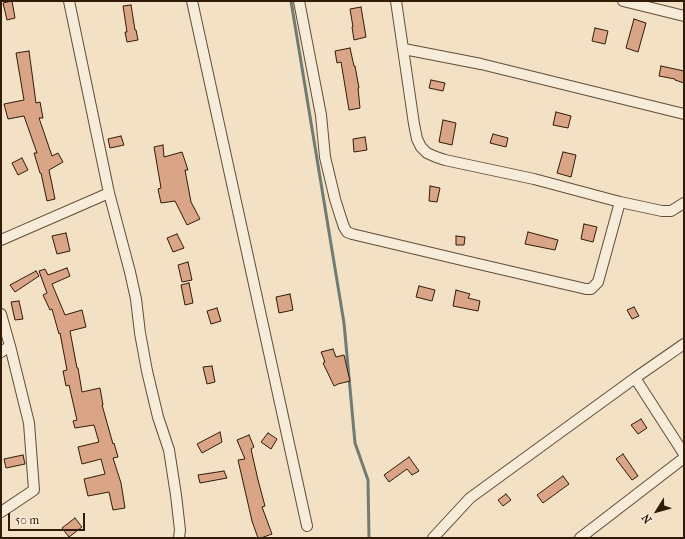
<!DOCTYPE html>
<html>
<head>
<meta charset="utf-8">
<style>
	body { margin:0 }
	#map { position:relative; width:685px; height:539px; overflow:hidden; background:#f3e1c5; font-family:"IM FELL French Canon",serif }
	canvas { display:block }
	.frame { position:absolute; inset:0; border:2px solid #311a06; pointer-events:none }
	.north { position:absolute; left:637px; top:491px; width:40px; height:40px; -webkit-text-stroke:3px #f7ecd9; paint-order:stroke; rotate:233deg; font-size:11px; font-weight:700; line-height:16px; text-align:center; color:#311a06 }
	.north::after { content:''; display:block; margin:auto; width:14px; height:18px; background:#311a06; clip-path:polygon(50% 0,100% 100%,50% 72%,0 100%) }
	.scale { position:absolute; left:8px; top:513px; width:77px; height:18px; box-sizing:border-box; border:2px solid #311a06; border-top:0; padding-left:5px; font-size:12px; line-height:14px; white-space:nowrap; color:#311a06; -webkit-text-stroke:3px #f7ecd9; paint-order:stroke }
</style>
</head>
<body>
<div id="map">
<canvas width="685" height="539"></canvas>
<div class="frame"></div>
<div class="north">N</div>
<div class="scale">50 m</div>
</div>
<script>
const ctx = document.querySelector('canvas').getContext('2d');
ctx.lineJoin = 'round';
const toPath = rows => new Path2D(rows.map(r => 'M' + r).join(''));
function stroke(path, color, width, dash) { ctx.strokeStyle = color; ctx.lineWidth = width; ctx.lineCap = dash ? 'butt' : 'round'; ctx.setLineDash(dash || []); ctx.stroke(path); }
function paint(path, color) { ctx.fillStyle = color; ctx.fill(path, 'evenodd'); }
stroke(toPath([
	[291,1,344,323,355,443,368,480,369,538]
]), '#727b73', 3);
const building = toPath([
	[12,1,15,18,7,20,3,3,12,1],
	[131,5,135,30,136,30,138,40,127,42,125,32,127,32,123,6,131,5],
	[361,7,366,37,354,40,352,27,353,27,350,9,361,7],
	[634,19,646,23,638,52,626,48,634,19],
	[595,28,608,31,605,44,592,41,595,28],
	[350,48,354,66,355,66,359,88,358,88,360,108,349,110,341,62,337,63,335,51,350,48],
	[29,51,36,103,40,102,43,118,39,118,52,156,58,153,63,162,49,170,55,199,47,201,41,173,40,173,34,153,37,153,24,116,8,119,4,104,24,100,16,53,29,51],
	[661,66,684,71,684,83,675,80,675,79,659,76,661,66],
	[431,80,445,83,443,91,429,88,431,80],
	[556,112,571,116,568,128,553,125,556,112],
	[443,120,456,123,452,145,439,142,443,120],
	[493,134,508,138,506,147,490,143,493,134],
	[121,136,124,145,110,148,108,139,121,136],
	[365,137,367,150,354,152,353,139,365,137],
	[163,145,164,157,182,152,188,170,185,170,191,202,200,219,187,225,175,201,161,203,158,189,161,188,154,147,163,145],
	[563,152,576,155,571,177,557,173,563,152],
	[22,158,28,170,18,175,12,163,22,158],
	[430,186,440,188,437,202,429,201,430,186],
	[584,224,597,227,593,242,581,239,584,224],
	[528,232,558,240,555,250,525,244,528,232],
	[66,233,70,251,57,254,52,236,66,233],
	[177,234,184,248,173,252,167,238,177,234],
	[456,236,465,237,464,245,456,245,456,236],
	[188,262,192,280,182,282,178,265,188,262],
	[67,268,70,276,52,284,65,315,82,310,86,327,70,331,77,368,78,368,82,392,100,388,103,405,102,405,113,444,114,443,118,457,113,458,121,483,125,508,113,510,109,492,88,496,84,479,105,474,101,459,82,464,78,447,99,442,94,425,75,428,73,421,77,420,69,385,66,386,63,371,67,370,60,333,59,334,52,309,50,310,43,295,47,293,39,271,45,269,48,275,67,268],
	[36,271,39,276,15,292,10,285,36,271],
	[189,283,193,303,185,305,181,285,189,283],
	[419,286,435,290,432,301,416,297,419,286],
	[456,290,470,294,468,298,480,301,478,311,453,306,456,290],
	[290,294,293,310,279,313,276,297,290,294],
	[19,301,23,319,15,320,11,302,19,301],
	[634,307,639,316,632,319,627,310,634,307],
	[217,308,221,321,211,324,207,311,217,308],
	[333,349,336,357,344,355,350,381,338,384,334,386,323,363,325,362,321,352,333,349],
	[212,366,215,382,207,384,203,367,212,366],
	[641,419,647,428,638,434,631,425,641,419],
	[220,432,222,442,202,453,197,444,220,432],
	[268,433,277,439,271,449,261,442,268,433],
	[249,435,254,447,251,449,258,480,265,506,262,507,272,534,261,538,258,538,252,521,238,460,245,459,237,440,249,435],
	[623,454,638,476,632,480,616,459,623,454],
	[23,455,25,464,6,468,4,459,23,455],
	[409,457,419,471,412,475,407,469,389,482,384,475,409,457],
	[224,471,227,478,200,483,198,475,224,471],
	[563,476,569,484,543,503,537,495,563,476],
	[506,494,511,500,503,506,498,500,506,494],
	[75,518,82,527,69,537,62,528,75,518]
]);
paint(building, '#daa486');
stroke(building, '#311a06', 1);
const minor = toPath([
	[69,1,109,193,130,272,136,299,140,333,147,371,158,417,169,450,176,495,180,530,179,538],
	[192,1,307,526],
	[299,1,321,115,325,157,335,199,340,215,344,227,347,232,352,234,470,262,586,289,591,289,598,282,620,202],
	[396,1,414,124,417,139,421,147,427,153,436,157,445,160,534,179,620,202,662,211,671,211,684,203],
	[623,1,684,16],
	[404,49,481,64,676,112,684,114],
	[1,240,109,193],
	[1,314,10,346,29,423,34,490,1,512],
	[1,352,10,346],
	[635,378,684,454],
	[433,538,470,498,635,378,684,344],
	[580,538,684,458]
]);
stroke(minor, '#624c36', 12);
stroke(minor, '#f7ecd9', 10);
</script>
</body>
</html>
